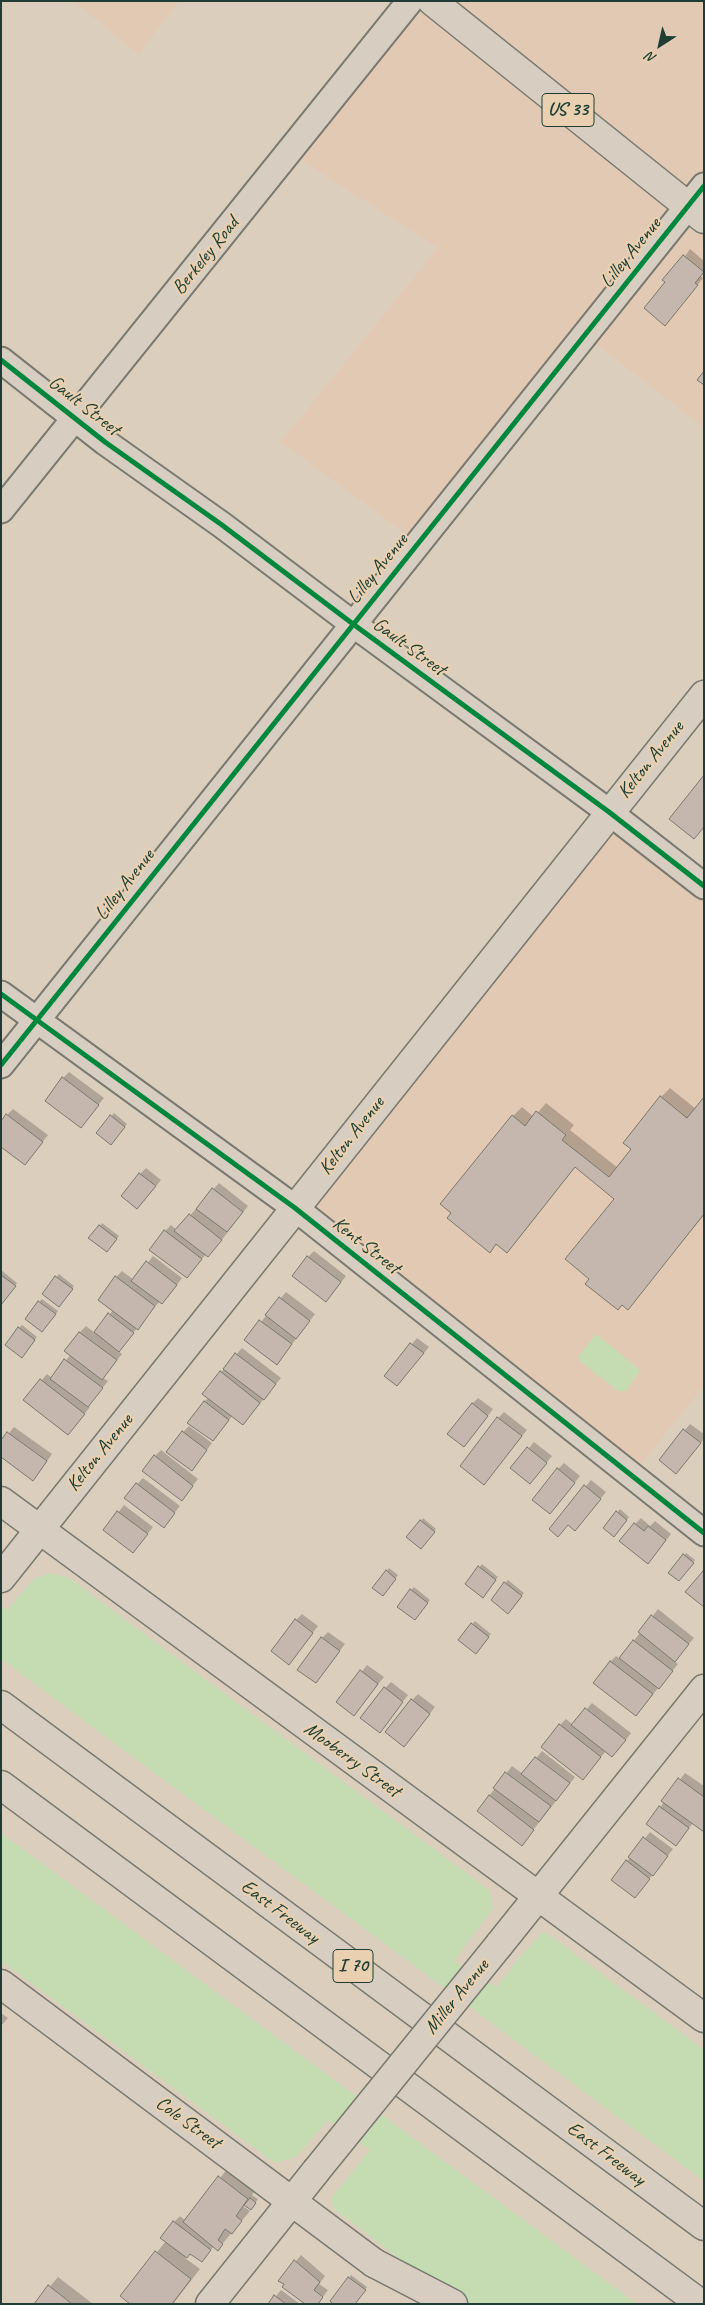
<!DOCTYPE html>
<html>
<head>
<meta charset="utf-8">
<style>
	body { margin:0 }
	#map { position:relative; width:705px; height:2305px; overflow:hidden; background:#dbcebd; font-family:Caveat,sans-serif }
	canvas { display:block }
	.frame { position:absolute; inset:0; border:2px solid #1f3d34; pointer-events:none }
	.north { position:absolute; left:635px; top:20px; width:50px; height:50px; -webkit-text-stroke:4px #e8d0b0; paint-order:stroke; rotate:215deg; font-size:14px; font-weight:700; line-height:20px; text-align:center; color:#1f3d34 }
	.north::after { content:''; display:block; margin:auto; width:18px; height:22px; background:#1f3d34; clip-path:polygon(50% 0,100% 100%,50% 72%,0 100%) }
</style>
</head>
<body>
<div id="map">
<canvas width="705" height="2305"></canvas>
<div class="frame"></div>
<div class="north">N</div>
</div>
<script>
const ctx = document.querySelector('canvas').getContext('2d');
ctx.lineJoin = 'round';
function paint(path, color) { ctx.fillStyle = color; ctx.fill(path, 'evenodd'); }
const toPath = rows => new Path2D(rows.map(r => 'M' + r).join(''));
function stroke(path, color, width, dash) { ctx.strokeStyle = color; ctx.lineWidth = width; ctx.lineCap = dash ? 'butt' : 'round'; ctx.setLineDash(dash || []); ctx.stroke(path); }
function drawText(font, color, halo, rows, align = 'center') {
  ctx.font = font + ' Caveat,sans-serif'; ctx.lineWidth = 4.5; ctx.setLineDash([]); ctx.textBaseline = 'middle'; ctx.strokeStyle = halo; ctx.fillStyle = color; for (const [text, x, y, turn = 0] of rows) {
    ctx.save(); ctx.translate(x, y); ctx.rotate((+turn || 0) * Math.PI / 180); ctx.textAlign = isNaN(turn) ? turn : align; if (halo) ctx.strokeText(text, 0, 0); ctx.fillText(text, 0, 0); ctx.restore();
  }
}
paint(toPath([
	[73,1,179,1,139,54],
	[412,1,704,1,704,428,586,336,420,544,281,442,438,248,289,152],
	[612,809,704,884,704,1385,628,1480,299,1212]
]), '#e2c9b3');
paint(toPath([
	[596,1334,640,1370,626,1391,618,1391,580,1361,578,1357],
	[51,1573,69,1578,489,1890,493,1908,454,1961,497,1987,517,1960,544,1931,704,2050,704,2181,1,1659,1,1606,7,1610,34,1579],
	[1,1833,637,2304,467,2304,407,2265,333,2208,332,2197,370,2150,328,2120,297,2156,275,2163,1,1961]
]), '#c5dcb3');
paint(toPath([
	[690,249,704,261,704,272,700,276,703,278,671,318,667,282],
	[69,1072,104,1098,81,1126,63,1078],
	[670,1088,696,1109,704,1099,704,1215,628,1308,591,1278,616,1198,576,1166,516,1242,497,1243,490,1251,513,1116,522,1107,534,1117,546,1103,574,1125,570,1130,618,1168,633,1149,661,1097],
	[13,1109,48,1135,25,1164,7,1115],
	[114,1113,127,1124,114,1140,98,1132],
	[146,1168,161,1180,143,1202,140,1174],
	[219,1183,248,1206,214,1250,208,1256,206,1254,187,1277,165,1231,171,1225,177,1230],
	[102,1223,119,1236,110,1248,100,1226],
	[314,1251,346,1276,332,1294,308,1257],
	[153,1256,182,1278,168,1297,160,1301,118,1351,122,1354,103,1378,108,1381,88,1406,90,1407,68,1434,25,1400,47,1374,52,1378,71,1354,66,1351,80,1332,86,1326,95,1333,113,1310,116,1277,122,1271,134,1280],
	[1,1270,17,1283,1,1303],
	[59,1274,74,1286,62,1302,43,1293],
	[286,1292,315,1314,277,1364,246,1340],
	[42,1299,58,1311,45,1328,39,1302],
	[22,1325,37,1337,24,1354,19,1328],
	[417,1338,429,1347,403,1378,386,1375],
	[242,1348,281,1378,249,1417,233,1415,213,1440,204,1402,209,1397,221,1372],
	[478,1398,493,1409,470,1439,472,1404],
	[504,1412,527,1430,484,1483,498,1418],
	[690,1424,704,1434,704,1439,676,1473,660,1460],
	[189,1426,212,1443,197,1463,183,1432],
	[14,1427,52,1454,39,1473,1,1443],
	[534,1442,552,1456,536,1476,512,1468],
	[161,1450,198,1479,187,1493,155,1456],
	[564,1463,580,1476,556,1507,558,1469],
	[143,1478,180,1506,164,1526,137,1484],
	[591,1480,606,1492,581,1523,568,1524,551,1529],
	[124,1505,153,1527,139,1545,105,1530],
	[620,1509,629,1517,616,1533,604,1528],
	[423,1518,436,1529,423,1545,421,1521],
	[641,1518,650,1526,655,1521,671,1534,654,1556,635,1524],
	[686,1553,695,1560,682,1577,684,1555],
	[482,1564,498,1577,485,1593,466,1584],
	[389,1568,398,1575,385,1592,387,1571],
	[508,1580,524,1593,511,1610,505,1583],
	[414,1587,430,1600,417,1616,411,1590],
	[658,1609,694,1638,674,1661,678,1664,636,1715,610,1662,616,1656,620,1659],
	[302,1614,318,1626,289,1663,296,1620],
	[475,1621,491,1634,478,1649,460,1639],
	[328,1632,345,1644,321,1676,322,1638],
	[367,1665,384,1677,354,1714,338,1702],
	[391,1682,408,1695,380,1731,385,1688],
	[418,1694,435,1707,410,1740,412,1700],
	[592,1703,631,1733,618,1750,606,1751,588,1772,560,1725,566,1719,573,1725],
	[542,1751,575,1777,522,1844,489,1796,512,1766,523,1774],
	[685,1773,704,1786,704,1830,693,1823,675,1845,648,1824],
	[650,1832,673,1849,635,1897,627,1861],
	[1,2013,8,2018,1,2026],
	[228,2168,256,2190,252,2195,258,2199,253,2206,251,2208,244,2204,243,2206,250,2211,218,2249,214,2246,202,2261,191,2253,185,2258,200,2269,173,2304,132,2304,122,2296,166,2241,174,2222,180,2216,186,2221],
	[301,2255,325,2276,319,2284,328,2290,318,2304,280,2280],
	[351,2275,367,2287,355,2304,349,2278],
	[58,2277,93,2304,35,2304],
	[281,2290,300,2304,270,2304]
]), '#0003');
const building = toPath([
	[683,255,704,272,695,283,698,285,665,326,644,308,665,282,662,280,683,255],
	[704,371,704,385,697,380,704,371],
	[704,775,704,827,694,839,669,819,704,775],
	[62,1077,99,1105,81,1128,45,1101,62,1077],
	[660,1096,687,1118,704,1097,704,1214,628,1310,622,1305,618,1310,585,1284,589,1279,565,1259,614,1199,575,1167,507,1253,496,1244,490,1253,447,1218,451,1213,440,1204,512,1115,525,1126,536,1111,566,1135,562,1140,609,1177,631,1149,623,1143,660,1096],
	[6,1114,43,1142,25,1165,1,1147,1,1121,6,1114],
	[110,1115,125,1127,111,1145,96,1133,110,1115],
	[139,1173,156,1186,137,1209,121,1196,139,1173],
	[212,1188,243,1212,227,1232,196,1209,212,1188],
	[189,1214,222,1240,208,1257,174,1231,189,1214],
	[99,1225,117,1239,107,1252,88,1238,99,1225],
	[164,1230,202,1259,187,1278,149,1250,164,1230],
	[307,1256,341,1282,326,1302,292,1276,307,1256],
	[146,1261,177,1285,162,1304,131,1281,146,1261],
	[1,1275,16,1286,1,1305,1,1275],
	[55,1276,73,1289,59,1307,42,1294,55,1276],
	[115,1276,155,1306,138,1330,98,1300,115,1276],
	[279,1297,310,1321,296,1339,265,1315,279,1297],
	[38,1301,56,1314,42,1332,25,1319,38,1301],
	[108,1313,134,1333,119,1352,94,1332,108,1313],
	[259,1320,292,1344,277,1365,244,1340,259,1320],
	[18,1327,35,1340,22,1358,5,1345,18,1327],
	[79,1332,117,1360,102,1380,64,1351,79,1332],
	[410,1343,424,1353,397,1386,384,1376,410,1343],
	[235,1353,276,1384,264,1400,223,1369,235,1353],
	[64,1359,103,1388,88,1407,50,1379,64,1359],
	[220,1371,260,1403,243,1425,202,1394,220,1371],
	[40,1379,85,1414,68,1435,23,1400,40,1379],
	[204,1401,229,1420,213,1441,187,1423,204,1401],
	[472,1403,488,1416,464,1447,447,1434,472,1403],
	[497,1417,522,1436,484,1485,460,1466,497,1417],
	[683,1429,701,1443,676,1474,659,1460,683,1429],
	[182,1431,207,1450,192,1471,166,1452,182,1431],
	[7,1432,47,1461,33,1481,1,1457,1,1440,7,1432],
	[527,1447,547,1463,530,1484,510,1468,527,1447],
	[154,1455,193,1486,182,1501,142,1471,154,1455],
	[557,1468,575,1483,550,1514,532,1500,557,1468],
	[136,1483,175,1513,164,1528,124,1498,136,1483],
	[584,1485,601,1499,575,1531,568,1525,558,1537,549,1529,584,1485],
	[117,1511,148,1534,133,1553,103,1530,117,1511],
	[616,1511,627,1520,614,1537,603,1528,616,1511],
	[420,1520,435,1532,421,1549,406,1537,420,1520],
	[634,1523,644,1531,648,1526,666,1540,648,1564,619,1541,634,1523],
	[683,1554,694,1563,679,1581,668,1573,683,1554],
	[478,1566,496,1580,483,1598,465,1584,478,1566],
	[386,1570,396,1579,383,1596,372,1588,386,1570],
	[703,1571,704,1572,704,1607,685,1592,703,1571],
	[504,1582,522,1596,508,1614,491,1600,504,1582],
	[410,1589,428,1603,415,1620,397,1607,410,1589],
	[651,1615,689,1644,675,1662,638,1632,651,1615],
	[295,1619,313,1633,289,1665,271,1651,295,1619],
	[471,1623,489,1637,476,1654,458,1640,471,1623],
	[321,1637,340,1651,316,1683,297,1670,321,1637],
	[633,1640,673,1671,659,1689,619,1658,633,1640],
	[610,1661,653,1694,636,1716,593,1683,610,1661],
	[360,1670,378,1684,354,1716,336,1702,360,1670],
	[384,1687,403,1702,380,1733,360,1718,384,1687],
	[411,1699,430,1714,404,1747,385,1732,411,1699],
	[585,1708,626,1740,612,1757,571,1725,585,1708],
	[559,1724,601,1757,583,1780,541,1747,559,1724],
	[535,1757,570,1783,556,1801,521,1774,535,1757],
	[505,1772,551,1806,539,1822,493,1788,505,1772],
	[678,1778,704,1797,704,1832,661,1801,678,1778],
	[489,1795,534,1830,522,1846,477,1811,489,1795],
	[659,1806,689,1828,676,1846,646,1824,659,1806],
	[643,1837,668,1856,653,1876,628,1857,643,1837],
	[626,1860,650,1879,635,1898,611,1880,626,1860],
	[218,2176,248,2199,236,2216,242,2221,232,2234,225,2229,218,2240,223,2244,218,2251,183,2222,218,2176],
	[250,2198,256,2203,251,2210,244,2205,250,2198],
	[173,2221,211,2250,202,2262,190,2254,187,2258,160,2238,173,2221],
	[155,2251,191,2279,172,2304,130,2304,120,2296,155,2251],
	[294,2260,320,2282,314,2290,323,2297,318,2304,305,2304,282,2287,284,2284,278,2281,294,2260],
	[348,2277,366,2290,355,2304,333,2304,330,2301,348,2277],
	[48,2285,72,2304,34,2304,48,2285],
	[274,2295,286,2304,268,2304,274,2295]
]);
paint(building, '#c5b7ad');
stroke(building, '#79796f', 1);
const minor = toPath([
	[1,360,105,442,222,525,353,624,609,812,704,886],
	[1,510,410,1],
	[1,994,295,1208,704,1533],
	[1,1065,704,186]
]);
const secondary = toPath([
	[1,1501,704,2018],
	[1,1578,704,695],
	[499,1945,704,1689],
	[1,1984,374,2263],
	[210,2304,316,2171]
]);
const primary = toPath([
	[432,1,704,219]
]);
const motorway = toPath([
	[1,1705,704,2226],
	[1,1785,701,2304],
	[374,2263,453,2304]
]);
stroke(minor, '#79796f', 29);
stroke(secondary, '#79796f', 31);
stroke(primary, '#79796f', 31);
stroke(motorway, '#79796f', 31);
stroke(minor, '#d7cdc1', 25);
stroke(secondary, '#d7cdc1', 28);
stroke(primary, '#d7cdc1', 28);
stroke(motorway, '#d7cdc1', 28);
const secondaryBridge = toPath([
	[316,2171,499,1945]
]);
stroke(secondaryBridge, '#79796f', 31, []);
stroke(secondaryBridge, '#d7cdc1', 28);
stroke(toPath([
	[1,360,105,442,222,525,353,624,609,812,704,886],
	[1,994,295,1208,704,1533],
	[1,1065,704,186]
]), '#00873e', 5);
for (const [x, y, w] of [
	[568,110,52],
	[353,1966,40]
]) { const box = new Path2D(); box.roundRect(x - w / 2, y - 16.5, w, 33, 4); ctx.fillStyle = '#e8d0b0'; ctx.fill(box); stroke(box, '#1f3d34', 1); }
drawText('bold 19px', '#1f3d34', null, [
	["US 33",568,110],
	["I 70",353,1966]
]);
drawText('20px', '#1f3d34', '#e8d0b0', [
	["Lilley Avenue",631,253,-51],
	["Berkeley Road",206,256,-51],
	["Gault Street",84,406,38],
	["Lilley Avenue",378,569,-51],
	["Gault Street",409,647,36],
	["Kelton Avenue",651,760,-51],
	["Lilley Avenue",125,885,-52],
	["Kelton Avenue",352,1136,-52],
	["Kent Street",366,1246,38],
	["Kelton Avenue",100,1453,-51],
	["Mooberry Street",352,1760,36],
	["East Freeway",280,1912,37],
	["Miller Avenue",457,1997,-51],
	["Cole Street",188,2123,36],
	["East Freeway",606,2154,37]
]);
</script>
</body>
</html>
